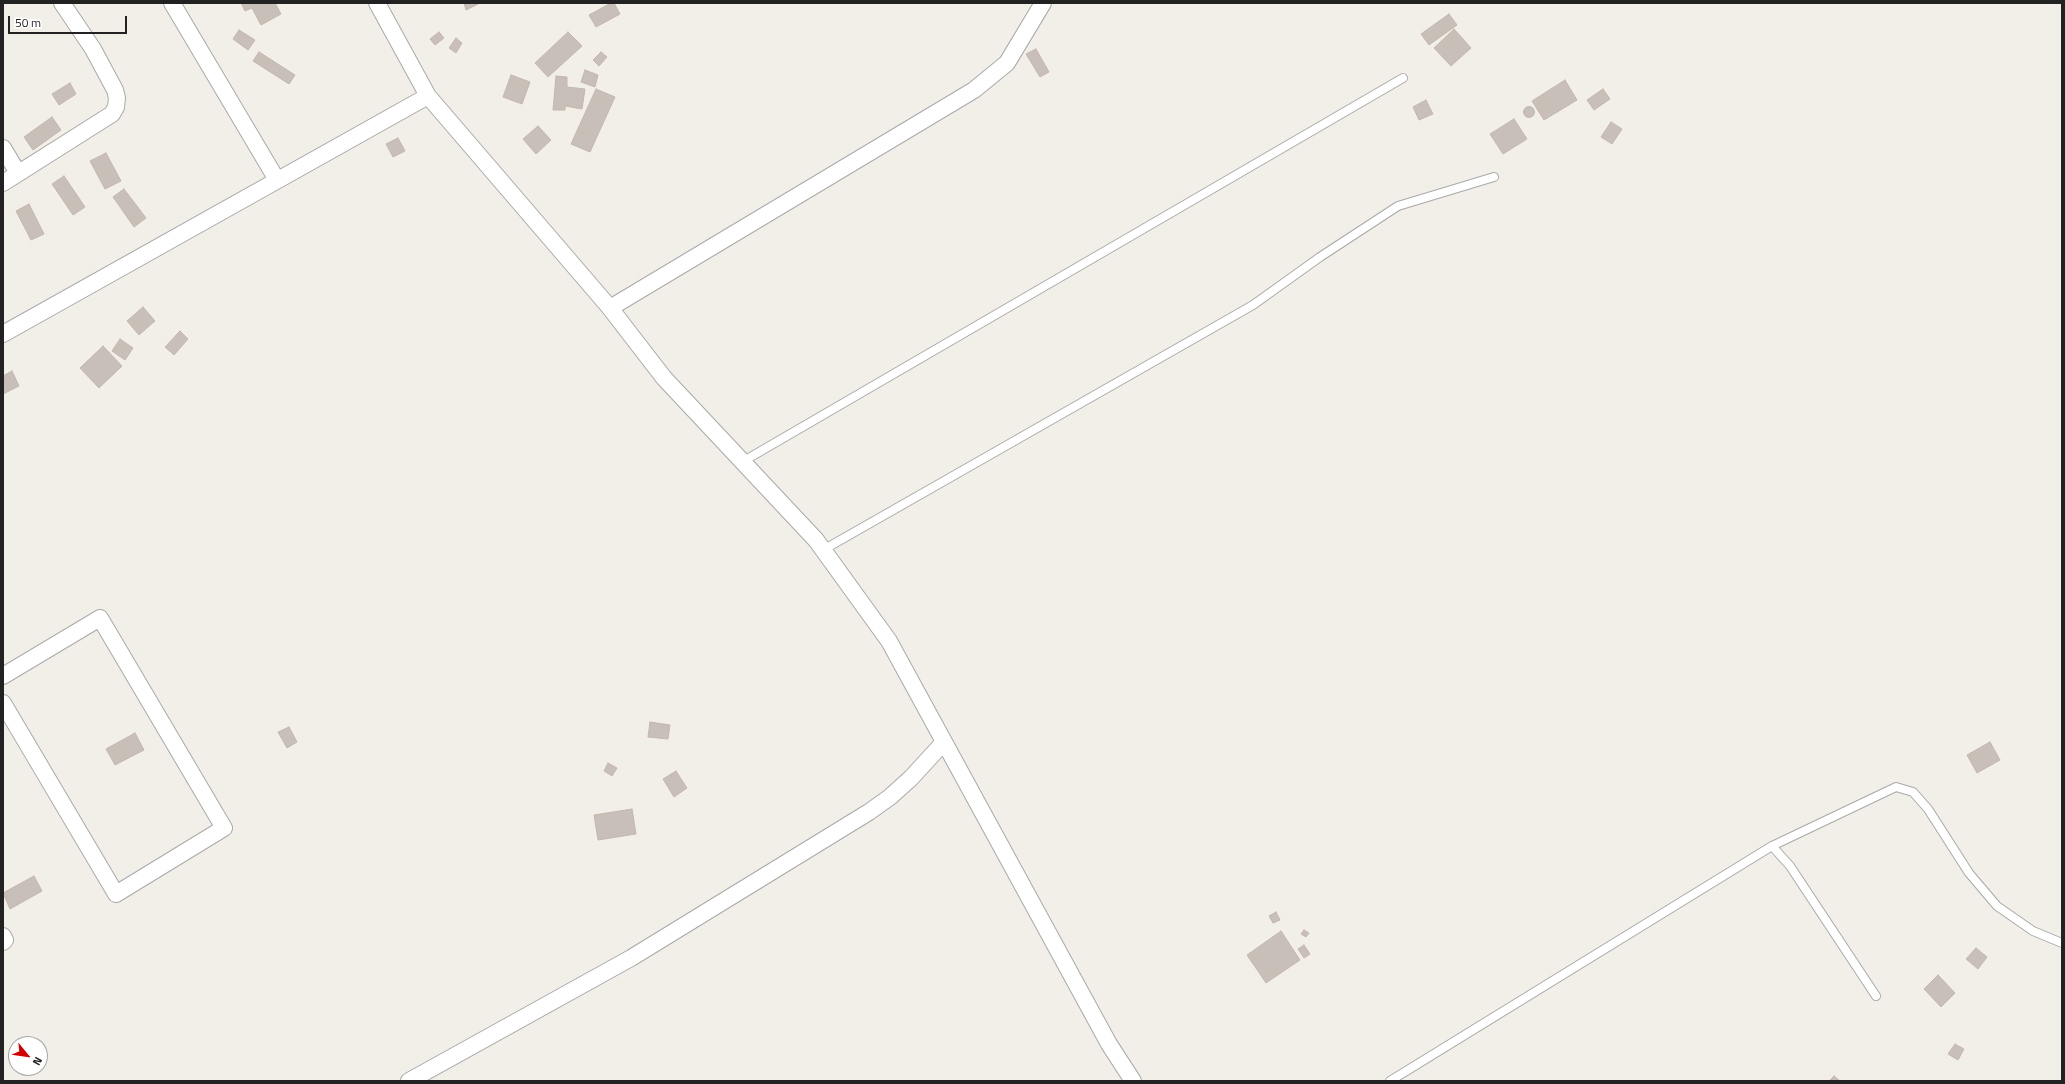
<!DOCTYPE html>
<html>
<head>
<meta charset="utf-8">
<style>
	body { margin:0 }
	#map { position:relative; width:2065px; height:1084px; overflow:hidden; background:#f2efe9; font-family:"Titillium Web",sans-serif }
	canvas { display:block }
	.frame { position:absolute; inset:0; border:4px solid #222; pointer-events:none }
	.north { position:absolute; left:8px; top:1036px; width:40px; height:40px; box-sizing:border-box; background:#fff; border:1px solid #a7a7a7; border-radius:50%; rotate:119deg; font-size:11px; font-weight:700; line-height:16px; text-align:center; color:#222 }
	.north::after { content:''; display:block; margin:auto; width:14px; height:18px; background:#d40000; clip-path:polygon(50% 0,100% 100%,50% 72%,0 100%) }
	.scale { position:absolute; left:8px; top:16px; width:119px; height:18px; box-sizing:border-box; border:2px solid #222; border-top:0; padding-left:5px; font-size:12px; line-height:14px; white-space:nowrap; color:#222; -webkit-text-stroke:3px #fff; paint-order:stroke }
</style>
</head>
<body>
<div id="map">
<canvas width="2065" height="1084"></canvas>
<div class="frame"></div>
<div class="north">N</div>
<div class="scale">50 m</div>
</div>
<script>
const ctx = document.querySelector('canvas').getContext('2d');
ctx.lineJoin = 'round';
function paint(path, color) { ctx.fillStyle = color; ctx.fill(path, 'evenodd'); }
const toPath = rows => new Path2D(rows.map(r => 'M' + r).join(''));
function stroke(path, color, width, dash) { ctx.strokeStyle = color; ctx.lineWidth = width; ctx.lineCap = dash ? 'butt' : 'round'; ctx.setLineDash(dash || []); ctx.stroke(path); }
const building = toPath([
	[241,3,275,3,281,14,261,25,252,8,245,11,241,3],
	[464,3,480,3,466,10,464,3],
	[611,3,614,3,620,14,596,27,589,15,611,3],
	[1449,14,1457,25,1429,45,1421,34,1449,14],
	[1454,29,1471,48,1451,66,1434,48,1454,29],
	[239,30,255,40,248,50,233,39,239,30],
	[439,32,444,38,435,45,430,39,439,32],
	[568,32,582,46,548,77,535,63,568,32],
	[456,38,462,43,456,53,449,48,456,38],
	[1036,49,1049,72,1040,77,1026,54,1036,49],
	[259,52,295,75,289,84,253,61,259,52],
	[601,52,607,57,599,66,593,60,601,52],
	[585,70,598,75,595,87,581,82,585,70],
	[511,75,530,82,522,104,503,97,511,75],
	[556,76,567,77,567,87,585,89,582,109,565,106,565,110,553,110,556,76],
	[1565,80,1577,100,1544,120,1532,101,1565,80],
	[70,83,76,94,59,105,52,94,70,83],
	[596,89,615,97,590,152,571,144,596,89],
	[1603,89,1610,99,1594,110,1587,100,1603,89],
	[1426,100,1433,114,1419,120,1413,107,1426,100],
	'1523.5 112a5.5 5.5 0 1 1 11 0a5.5 5.5 0 1 1-11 0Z',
	[52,117,61,130,33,150,24,137,52,117],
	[1514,119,1527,139,1503,154,1490,134,1514,119],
	[1611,122,1622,129,1612,144,1601,137,1611,122],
	[538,126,551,140,536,154,523,139,538,126],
	[398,138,405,151,393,157,386,144,398,138],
	[106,153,121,181,105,189,90,161,106,153],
	[64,176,85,207,73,215,52,184,64,176],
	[124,189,146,218,134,227,113,197,124,189],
	[29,204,44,234,31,240,16,211,29,204],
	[143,307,155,321,139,335,127,321,143,307],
	[180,331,188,339,174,355,165,347,180,331],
	[120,339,133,348,125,360,112,351,120,339],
	[103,346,122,366,99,388,80,368,103,346],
	[12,371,19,386,3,394,3,376,12,371],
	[650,722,670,725,668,739,648,737,650,722],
	[289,727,297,742,287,748,278,732,289,727],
	[135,733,144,750,115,765,106,749,135,733],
	[1990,742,2000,760,1977,773,1967,755,1990,742],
	[608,763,617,768,612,776,604,771,608,763],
	[676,771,687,788,674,797,663,779,676,771],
	[632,809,636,834,598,840,594,815,632,809],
	[34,876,42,891,10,909,3,893,34,876],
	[1276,912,1280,920,1273,923,1269,916,1276,912],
	[1304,930,1309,933,1306,937,1301,934,1304,930],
	[1281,931,1300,960,1266,983,1247,955,1281,931],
	[1304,945,1310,954,1304,958,1298,949,1304,945],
	[1976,948,1987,957,1978,969,1966,959,1976,948],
	[1938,975,1955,993,1941,1007,1924,989,1938,975],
	[1955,1044,1964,1049,1958,1060,1948,1054,1955,1044],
	[1834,1076,1840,1081,1829,1081,1834,1076]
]);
paint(building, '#c7bfb8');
stroke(building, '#c4b6ab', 1);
const lane = toPath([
	[742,462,1403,78],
	[823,550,1253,305,1320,257,1398,206,1494,177],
	[1772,846,1896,787,1913,792,1928,809,1969,873,1997,906,2033,931,2062,943],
	[1390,1081,1772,846,1790,866,1876,996]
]);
const street = toPath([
	[172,3,277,180],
	[377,3,428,96,610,308,664,378,816,540,889,641,1109,1044,1133,1081],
	[3,148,18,173],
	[3,183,112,114,116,107,117,98,115,90,93,49,62,3],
	[610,308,974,90,1007,63,1043,3],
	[3,334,428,96],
	[3,676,100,618,224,828,116,894,3,703],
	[3,936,5,940,3,942],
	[409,1081,631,958,869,812,890,797,911,778,944,742]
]);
stroke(lane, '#a9a9a9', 10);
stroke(street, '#a9a9a9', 18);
stroke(lane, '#fff', 8);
stroke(street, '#fff', 16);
</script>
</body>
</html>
